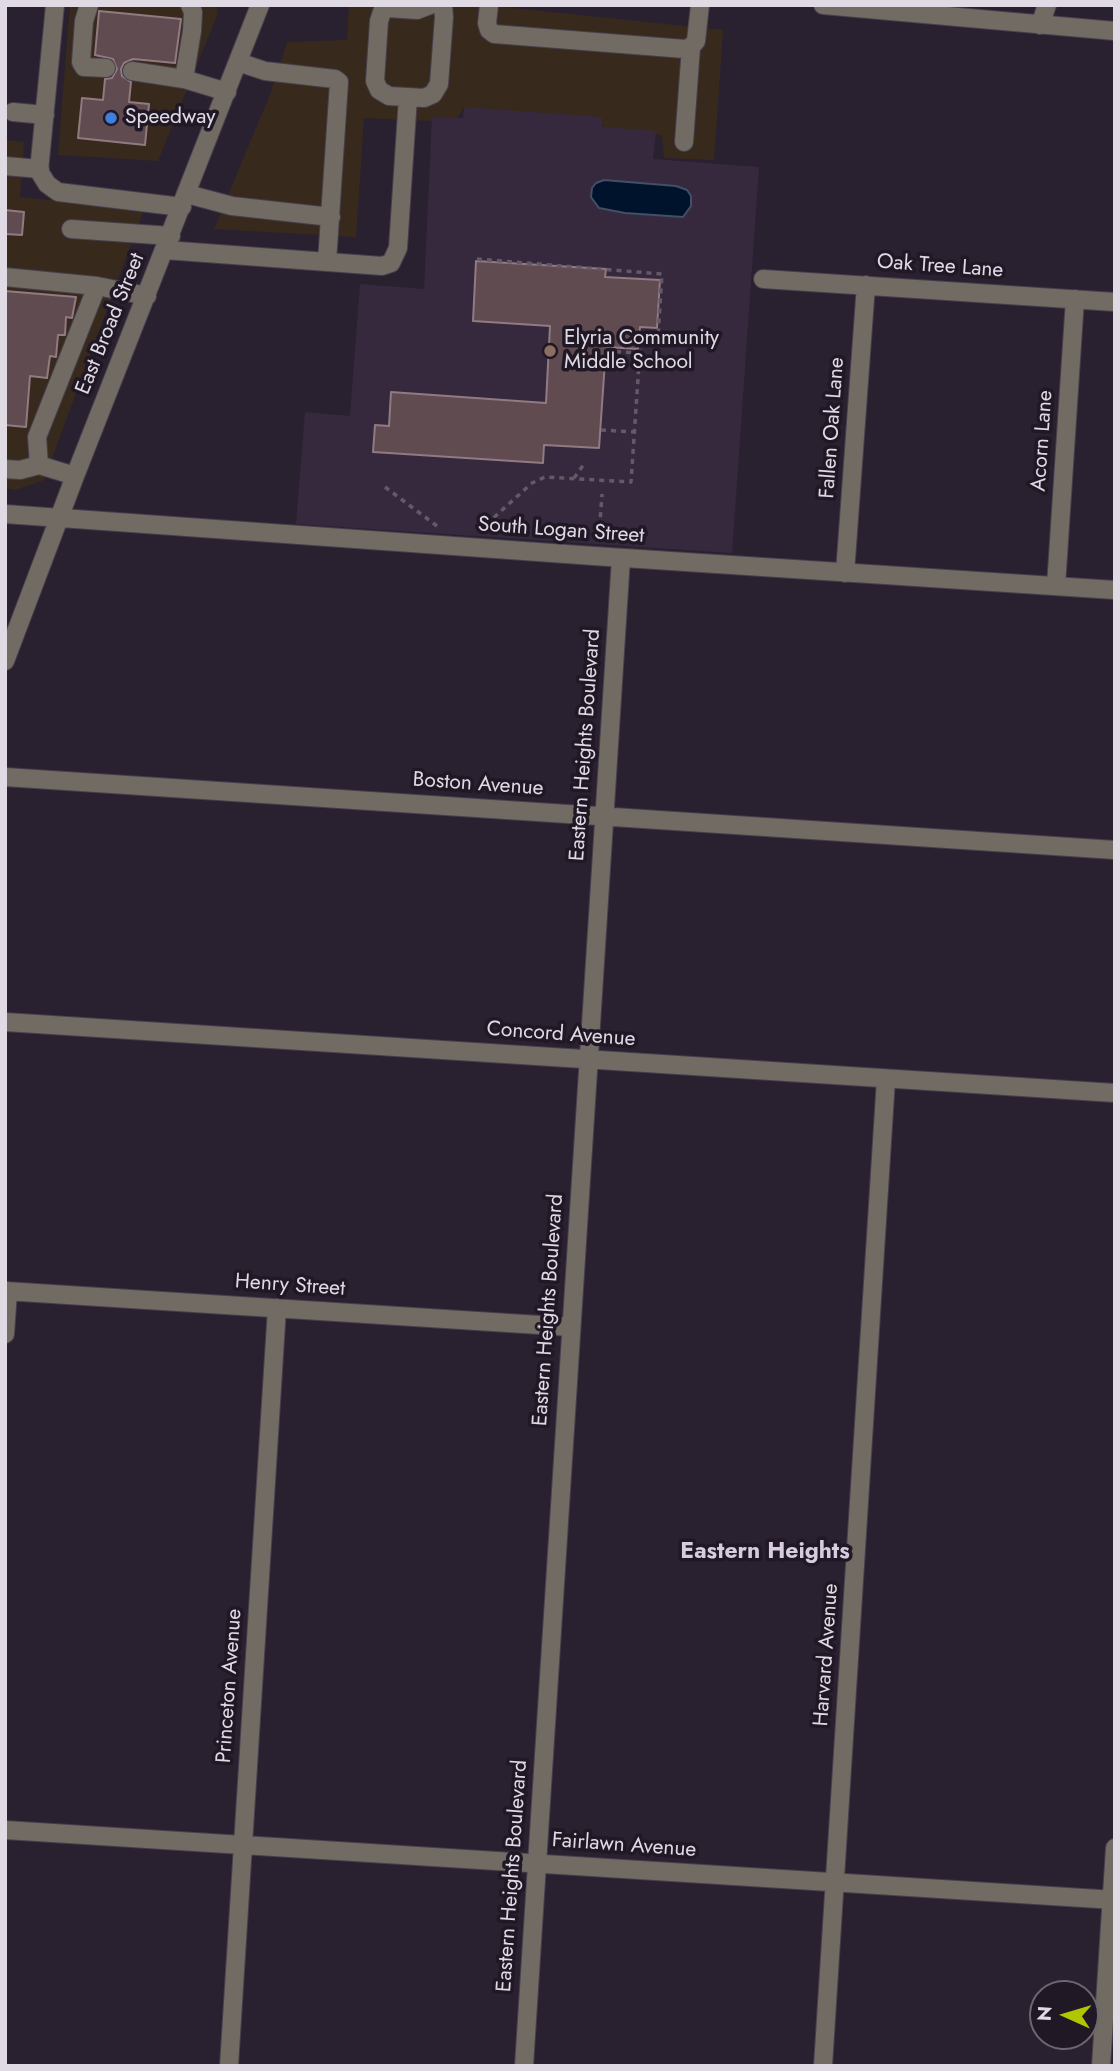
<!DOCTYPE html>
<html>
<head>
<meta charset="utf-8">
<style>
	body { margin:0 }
	#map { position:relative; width:1120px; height:2071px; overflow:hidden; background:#2a2130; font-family:Jost,sans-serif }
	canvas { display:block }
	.frame { position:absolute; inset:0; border:7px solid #e0dae4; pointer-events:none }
	.north { position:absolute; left:1029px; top:1980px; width:70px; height:70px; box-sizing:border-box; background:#211826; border:2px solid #6d6672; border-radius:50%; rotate:274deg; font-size:19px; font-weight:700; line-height:28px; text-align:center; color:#e0dae4 }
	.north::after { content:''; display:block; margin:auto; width:24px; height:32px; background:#b1c500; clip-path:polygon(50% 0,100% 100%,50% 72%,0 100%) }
</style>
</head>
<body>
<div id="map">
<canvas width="1120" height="2071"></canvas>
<div class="frame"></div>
<div class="north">N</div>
</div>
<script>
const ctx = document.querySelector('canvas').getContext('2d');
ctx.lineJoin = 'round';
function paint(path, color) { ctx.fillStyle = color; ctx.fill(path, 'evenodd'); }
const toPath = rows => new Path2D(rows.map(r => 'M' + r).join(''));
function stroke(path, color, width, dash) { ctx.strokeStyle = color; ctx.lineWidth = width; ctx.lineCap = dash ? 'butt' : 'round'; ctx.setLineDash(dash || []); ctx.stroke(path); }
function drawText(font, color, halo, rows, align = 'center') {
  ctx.font = font + ' Jost,sans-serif'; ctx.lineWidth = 7; ctx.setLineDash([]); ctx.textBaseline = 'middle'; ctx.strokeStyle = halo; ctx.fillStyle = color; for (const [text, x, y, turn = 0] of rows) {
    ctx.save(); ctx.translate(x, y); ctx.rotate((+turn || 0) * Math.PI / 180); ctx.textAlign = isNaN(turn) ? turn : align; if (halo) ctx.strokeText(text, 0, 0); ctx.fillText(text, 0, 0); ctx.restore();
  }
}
paint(toPath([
	[70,5,216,5,218,13,158,161,58,155],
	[349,5,484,5,723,30,714,160,664,158,662,135,605,129,599,117,463,108,455,122,364,118,356,237,214,229,271,92,287,42,347,40],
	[5,140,24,142,20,197,144,209,44,480,15,490,5,488]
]), '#372a1d');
paint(toPath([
	[464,107,602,117,602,127,656,131,653,159,759,167,732,553,296,524,305,412,350,416,360,284,424,289,432,118,463,118]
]), '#36293e');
const water = toPath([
	[604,180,676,186,687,190,691,196,691,206,683,217,625,213,599,208,591,197,592,188,596,183,604,180]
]);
paint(water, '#00132d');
stroke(water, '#434f64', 2);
const building = toPath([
	[99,11,181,19,175,63,133,59,124,63,121,69,122,76,131,82,129,102,149,104,145,145,78,138,82,98,103,100,105,79,112,78,117,69,113,59,95,55,99,11],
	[5,210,24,212,22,235,5,234,5,210],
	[476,261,606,269,605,277,660,280,657,328,640,327,638,349,606,347,599,448,544,445,543,463,373,452,375,425,389,426,391,392,546,403,550,326,473,321,476,261],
	[5,291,76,297,72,318,66,317,65,335,58,335,56,357,50,356,47,378,30,376,26,427,5,425,5,291]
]);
paint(building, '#604b51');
stroke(building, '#917a81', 2);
const minor = toPath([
	[55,5,39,171,47,184,58,192,182,207],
	[89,5,84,21,81,62,84,67,106,68],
	[190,5,193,12,192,31,184,79,227,92],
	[430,5,417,10,388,8,382,12,379,21,375,81,379,90,389,96,424,98,433,94,439,84,444,17,443,5],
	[489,5,487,23,489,30,494,34,685,49,691,47,696,41,700,5],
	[823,5,1115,31],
	[1040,25,1047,5],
	[238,62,265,71,335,79,339,82,327,262],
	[132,71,184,79],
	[13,112,45,115],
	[684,142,691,47],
	[5,166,40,169],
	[187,194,232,206,331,217],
	[71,229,171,236],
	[165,250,382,266,391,263,398,248,408,97],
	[5,277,97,286,147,296],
	[763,279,1115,302],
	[39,465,37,437,97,286],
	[5,469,20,470,39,465,75,476],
	[5,514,594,556,1115,590],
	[845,573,866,285],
	[1056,586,1075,299],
	[5,661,75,476,260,5],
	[5,777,1115,850],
	[5,1022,1115,1093],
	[5,1291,571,1327],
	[5,1334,8,1291],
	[5,1830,1115,1900],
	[229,2066,277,1308],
	[524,2066,621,558],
	[823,2066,886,1079],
	[1101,2066,1115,1848]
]);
stroke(minor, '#473f4d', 20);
stroke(toPath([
	[477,259,662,274,658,336,641,334,631,482,545,477,532,483,480,530],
	[606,351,640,353],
	[601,430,635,432],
	[574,478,584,464],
	[385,487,437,526],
	[599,537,602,494]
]), '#625a67', 3.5, [5, 5]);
stroke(minor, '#726b64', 18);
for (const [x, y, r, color] of [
	[111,118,7,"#3f7fe0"],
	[550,351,7,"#8d6e63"]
]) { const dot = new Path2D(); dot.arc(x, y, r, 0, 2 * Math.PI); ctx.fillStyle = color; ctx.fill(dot); stroke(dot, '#211826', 2.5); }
drawText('21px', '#e0dae4', '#211826', [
	["Speedway",125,118],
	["Elyria Community",564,339],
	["Middle School",564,363]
], 'left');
drawText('21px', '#e0dae4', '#211826', [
	["Oak Tree Lane",940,267,4],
	["East Broad Street",111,324,-68],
	["Fallen Oak Lane",833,428,-86],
	["Acorn Lane",1043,441,-86],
	["South Logan Street",561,531,4],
	["Eastern Heights Boulevard",586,745,-86],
	["Boston Avenue",478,785,4],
	["Concord Avenue",561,1035,4],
	["Henry Street",290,1286,4],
	["Eastern Heights Boulevard",549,1310,-86],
	["Harvard Avenue",827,1655,-86],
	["Princeton Avenue",230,1686,-86],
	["Fairlawn Avenue",624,1846,4],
	["Eastern Heights Boulevard",513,1876,-86]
]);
drawText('bold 23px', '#d6cbdf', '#211826', [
	["Eastern Heights",765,1552]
]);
</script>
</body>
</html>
